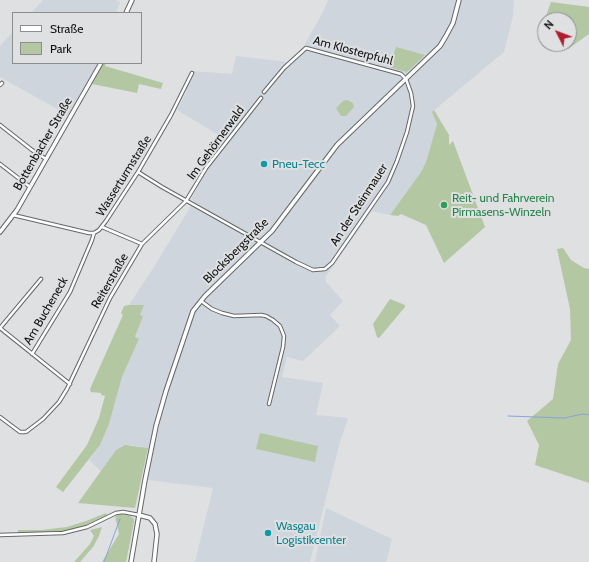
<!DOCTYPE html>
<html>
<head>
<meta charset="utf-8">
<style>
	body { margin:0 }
	#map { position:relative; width:589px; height:562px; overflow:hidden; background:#dee0e2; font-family:Cabin,sans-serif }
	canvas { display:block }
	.legend { position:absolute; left:12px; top:12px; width:130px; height:52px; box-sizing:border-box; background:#dee0e2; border:1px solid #8c8d8f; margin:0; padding:5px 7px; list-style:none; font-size:12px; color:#101112 }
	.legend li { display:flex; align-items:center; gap:8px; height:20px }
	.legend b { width:20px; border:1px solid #8c8d8f }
	.north { position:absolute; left:537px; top:12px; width:40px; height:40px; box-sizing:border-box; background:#dee0e2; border:1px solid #8c8d8f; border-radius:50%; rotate:312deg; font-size:11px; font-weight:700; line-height:16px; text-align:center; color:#101112 }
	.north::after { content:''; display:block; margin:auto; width:14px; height:18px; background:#b01d2d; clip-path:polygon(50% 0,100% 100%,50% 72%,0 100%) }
</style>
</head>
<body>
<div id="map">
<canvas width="589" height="562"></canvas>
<ul class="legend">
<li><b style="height:5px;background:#fff"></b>Straße</li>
<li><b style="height:11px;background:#b3c7a3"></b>Park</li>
</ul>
<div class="north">N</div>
</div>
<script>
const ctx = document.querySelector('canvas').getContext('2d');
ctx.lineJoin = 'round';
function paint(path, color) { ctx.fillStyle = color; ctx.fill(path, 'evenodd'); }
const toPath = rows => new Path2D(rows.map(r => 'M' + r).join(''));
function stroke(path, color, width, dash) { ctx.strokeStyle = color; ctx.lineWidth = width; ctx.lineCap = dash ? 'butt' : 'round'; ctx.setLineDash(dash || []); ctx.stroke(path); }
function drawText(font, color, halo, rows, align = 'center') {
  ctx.font = font + ' Cabin,sans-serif'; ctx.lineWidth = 4; ctx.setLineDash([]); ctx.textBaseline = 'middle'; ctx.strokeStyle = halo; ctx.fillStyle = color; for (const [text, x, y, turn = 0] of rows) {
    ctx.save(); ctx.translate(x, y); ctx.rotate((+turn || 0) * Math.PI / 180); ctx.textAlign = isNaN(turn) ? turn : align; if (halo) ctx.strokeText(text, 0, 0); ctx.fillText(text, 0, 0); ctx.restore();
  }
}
paint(toPath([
	[43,0,116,0,120,2,116,13,31,13],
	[328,0,514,0,513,16,504,52,432,112,437,124,426,162,421,172,390,215,372,211,326,276,326,282,343,301,330,315,340,326,303,361,287,357,282,377,323,383,316,415,348,418,340,442,310,562,195,562,213,488,148,480,153,449,131,445,116,450,101,471,89,460,100,445,109,424,122,377,139,339,135,338,143,316,139,315,143,305,129,305,154,267,194,201,191,199,206,172,229,141,177,110,187,91,183,87,191,71,232,74,236,56,287,62,304,46,324,10],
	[13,32,13,63,98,63,68,115,0,77,0,46],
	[326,508,392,539,386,562,315,562]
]), '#ced5dd');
paint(toPath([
	[551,2,589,7,589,34,568,49,565,44,569,44,569,20,548,20,546,16],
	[396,47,425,55,407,72,392,68,390,66],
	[103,63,106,63,105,66,163,83,161,89,139,84,137,93,92,84],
	[347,100,353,103,354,107,346,116,341,116,336,108,343,101],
	[434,110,449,135,449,145,453,141,485,227,444,263,426,225,401,214,398,216,390,215,421,172,426,162,437,124,432,112],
	[563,248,571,260,584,268,589,269,589,483,535,465,539,445,527,421,553,399,558,364,571,340,570,309,557,249],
	[390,299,405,305,405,307,379,338,377,337,373,324],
	[129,305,144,305,140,315,143,316,135,337,139,339,122,377,109,424,100,445,63,492,56,487,87,445,99,418,105,396,101,395,101,393,91,392,90,389,123,315,121,313,124,306],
	[260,433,318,446,315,462,256,449],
	[125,445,148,448,135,508,78,503,116,450],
	[106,513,107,515,88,524,64,532,18,534,18,530,41,530,67,527,86,521],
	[122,514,130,516,134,519,134,522,126,562,102,562,119,534,115,516],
	[102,527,99,536,93,547,80,562,74,562,90,544,94,536,90,530]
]), '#b3c7a3');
stroke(toPath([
	[508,416,564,418,583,414,589,415],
	[104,562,120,519]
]), '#87a3dc', 1);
const street = toPath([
	[0,85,2,83],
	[0,125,32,150,46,159],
	[0,164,30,187],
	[138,172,162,187,296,262,313,270,325,269,332,263,388,182,397,161,407,132,413,106,411,93,406,79,401,74,306,48,284,68,264,92],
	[13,215,89,233,94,233,99,230,106,221,138,172,171,115,192,73],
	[102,227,142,244],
	[201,301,212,309,222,313,234,316,261,315,266,316,273,320,280,326,284,336,283,347,269,404],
	[0,328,70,384],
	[0,328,41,279],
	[32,354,70,292,92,240,94,233],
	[0,417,20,432,26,432,43,419,59,402,67,389,110,298,142,244,186,201,206,168,261,98],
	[0,535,63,533,87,527,116,513,123,512,139,515]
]);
const secondary = toPath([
	[126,13,132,0],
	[0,232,17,210,101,63],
	[139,515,150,518,155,524,157,534,154,562],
	[131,562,145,480,156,426,166,391,193,311,205,296,272,231,337,145,440,46,446,36,453,23,459,0]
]);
stroke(street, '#656768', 4.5);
stroke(secondary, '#656768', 5.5);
stroke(street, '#fff', 2.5);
stroke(secondary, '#fff', 3.5);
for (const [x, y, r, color] of [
	[264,164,4,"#0f9aa8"],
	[444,205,4,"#2e9e5b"],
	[268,533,4,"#0f9aa8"]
]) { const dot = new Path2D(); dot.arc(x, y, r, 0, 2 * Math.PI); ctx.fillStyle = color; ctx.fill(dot); stroke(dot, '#dee0e2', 1.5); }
drawText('12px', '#101112', '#dee0e2', [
	["Am Klosterpfuhl",353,51,15],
	["Im Gehörnerwald",216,143,-54],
	["Bottenbacher Straße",43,144,-60],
	["Wasserturmstraße",124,176,-58],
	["An der Steinmauer",359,205,-57],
	["Blocksbergstraße",236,251,-45],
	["Reiterstraße",110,281,-60],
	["Am Bucheneck",46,311,-60]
]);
drawText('12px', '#0d838f', '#dee0e2', [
	["Pneu-Tecc",272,164],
	["Wasgau",276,526],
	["Logistikcenter",276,540]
], 'left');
drawText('12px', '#27864d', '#dee0e2', [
	["Reit- und Fahrverein",452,198],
	["Pirmasens-Winzeln",452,212]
], 'left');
</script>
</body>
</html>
